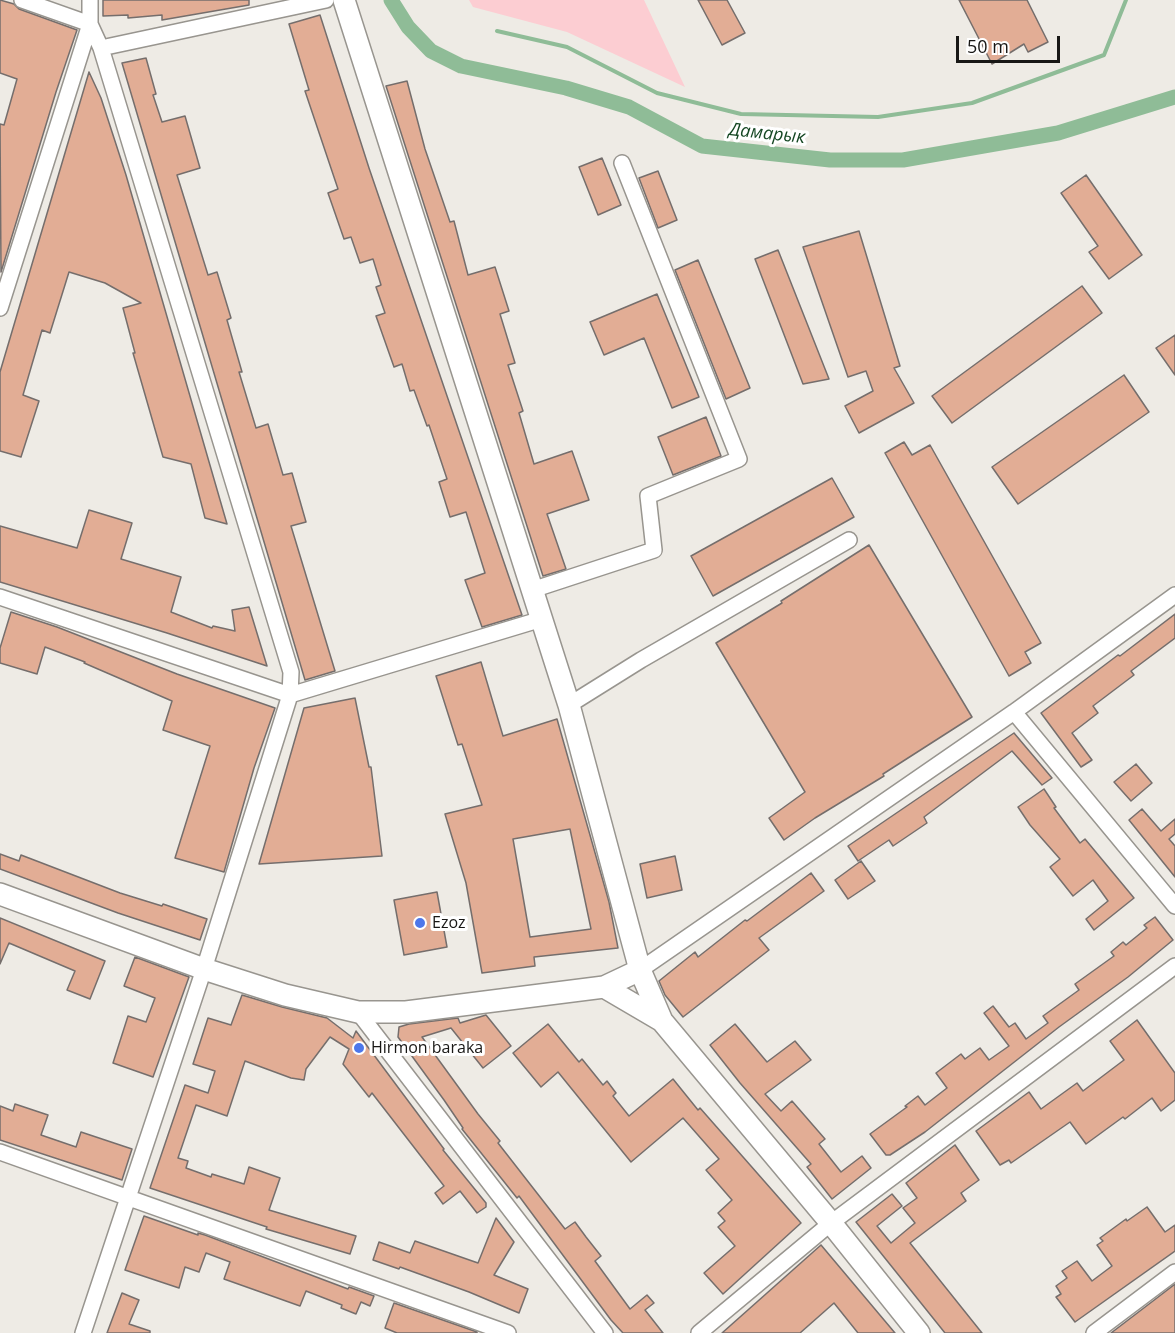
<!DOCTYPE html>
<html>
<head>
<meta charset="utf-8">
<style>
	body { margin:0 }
	#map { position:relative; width:1175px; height:1333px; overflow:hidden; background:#eeebe5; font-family:"Open Sans",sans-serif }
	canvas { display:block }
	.scale { position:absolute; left:956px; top:36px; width:104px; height:27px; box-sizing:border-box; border:3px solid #181715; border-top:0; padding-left:8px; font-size:18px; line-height:21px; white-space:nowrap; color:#181715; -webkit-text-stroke:4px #fff; paint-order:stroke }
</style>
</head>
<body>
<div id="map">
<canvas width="1175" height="1333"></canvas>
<div class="scale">50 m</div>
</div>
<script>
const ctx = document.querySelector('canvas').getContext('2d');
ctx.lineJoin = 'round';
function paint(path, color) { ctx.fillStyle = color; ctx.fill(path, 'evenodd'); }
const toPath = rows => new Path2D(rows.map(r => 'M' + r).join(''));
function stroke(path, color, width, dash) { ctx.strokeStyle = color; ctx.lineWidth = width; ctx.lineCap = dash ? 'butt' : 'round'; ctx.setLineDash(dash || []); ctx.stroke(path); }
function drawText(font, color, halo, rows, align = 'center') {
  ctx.font = font + ' "Open Sans",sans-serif'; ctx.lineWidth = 6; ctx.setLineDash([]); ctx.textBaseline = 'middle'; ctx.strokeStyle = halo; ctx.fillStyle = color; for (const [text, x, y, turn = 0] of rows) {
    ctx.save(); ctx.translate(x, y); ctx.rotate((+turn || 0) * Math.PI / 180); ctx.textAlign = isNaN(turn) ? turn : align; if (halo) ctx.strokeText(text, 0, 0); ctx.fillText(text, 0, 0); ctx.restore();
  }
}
paint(toPath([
	[469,0,644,0,685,87,567,32,473,7]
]), '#fccdd2');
stroke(toPath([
	[497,31,567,47,657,93,741,114,878,117,972,103,1104,55,1126,0]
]), '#8fbc97', 4);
stroke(toPath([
	[391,0,408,27,431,51,461,66,566,88,629,107,702,146,830,160,903,160,1058,133,1175,97]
]), '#8fbc97', 15);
const building = toPath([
	[0,0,14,4,19,9,77,30,56,92,1,272,0,124,4,125,17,79,0,73,0,0],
	[103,0,249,0,249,5,162,20,162,15,128,18,128,15,103,16,103,0],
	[698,0,727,0,745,33,722,45,698,0],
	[959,0,1027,0,1048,42,1028,52,1024,44,992,64,959,0],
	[320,15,369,168,522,615,482,627,465,580,485,573,466,512,450,517,439,482,447,479,429,425,427,426,414,390,410,391,402,364,394,367,376,316,385,313,376,287,381,285,373,259,360,263,351,237,344,239,328,193,338,189,305,91,309,90,289,24,320,15],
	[146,58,156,94,153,95,162,122,185,116,200,168,177,175,208,275,217,272,231,318,227,320,242,372,239,372,256,428,268,424,283,475,292,473,306,522,291,526,335,671,305,680,122,63,146,58],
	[89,72,101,98,126,175,227,524,205,518,191,464,163,457,133,353,135,353,123,308,141,303,105,283,69,272,50,333,42,330,23,395,39,401,21,457,0,451,0,372,89,72],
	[407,81,425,149,450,222,454,221,468,275,495,267,509,311,500,314,515,363,508,365,523,411,519,413,534,464,572,451,589,500,547,514,566,569,543,576,386,86,407,81],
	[602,158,621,205,598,215,579,167,602,158],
	[658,171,677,220,658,228,639,178,658,171],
	[1086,175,1142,255,1109,279,1089,252,1098,246,1061,193,1086,175],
	[859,231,900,366,894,368,914,403,859,433,845,406,873,391,866,371,848,377,803,247,859,231],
	[778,250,829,379,803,384,755,259,778,250],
	[698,260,750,388,726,399,675,270,698,260],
	[1082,286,1102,313,952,423,932,396,1082,286],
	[657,294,699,397,672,408,644,338,604,355,590,322,657,294],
	[1175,335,1175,375,1156,348,1175,335],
	[1124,375,1149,412,1018,504,992,467,1124,375],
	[706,417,721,456,673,475,658,437,706,417],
	[904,442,912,455,930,445,1041,643,1025,652,1031,663,1009,676,885,453,904,442],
	[832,478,854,517,713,596,691,556,832,478],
	[89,510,132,523,121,559,181,577,171,612,212,628,213,626,235,631,232,610,249,607,267,666,167,633,0,582,0,526,77,548,89,510],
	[869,545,972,717,883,774,884,776,815,818,784,840,769,818,805,792,716,643,782,603,781,601,869,545],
	[11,612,57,627,177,674,275,708,254,768,224,872,175,858,210,746,163,730,172,701,84,663,85,662,45,647,37,674,0,663,0,648,11,612],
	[1175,614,1175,638,1131,671,1134,675,1093,706,1098,713,1072,733,1092,760,1081,767,1041,713,1118,655,1120,656,1175,614],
	[481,662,503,736,557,719,609,902,618,948,534,957,535,966,482,973,466,883,445,814,482,805,462,744,458,745,436,676,481,662],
	[570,829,591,929,530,937,513,839,570,829],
	[355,698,369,767,371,767,382,856,259,864,304,708,355,698],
	[1014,733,1052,778,1042,785,1012,751,924,817,927,823,893,846,889,840,858,861,848,846,1014,733],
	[1136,764,1152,783,1131,801,1114,782,1136,764],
	[1044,789,1056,807,1054,808,1080,843,1085,839,1134,898,1094,930,1086,919,1108,901,1093,880,1073,896,1050,867,1060,859,1030,825,1018,807,1044,789],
	[1142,809,1161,831,1175,819,1175,834,1169,839,1175,846,1175,877,1129,820,1142,809],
	[0,854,19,861,21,855,120,893,162,906,163,904,207,919,200,940,118,913,0,869,0,854],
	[675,856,682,890,647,898,640,864,675,856],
	[861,861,875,881,848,899,835,880,861,861],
	[811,873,824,891,759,938,769,950,683,1017,665,995,659,981,695,952,698,957,745,920,747,921,811,873],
	[437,892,447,947,404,955,394,900,437,892],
	[1155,917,1173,940,1128,977,1059,1027,925,1132,890,1155,886,1155,870,1134,907,1107,905,1106,918,1096,925,1105,947,1088,936,1073,961,1054,965,1059,980,1048,989,1060,1009,1046,984,1013,993,1006,1009,1027,1015,1023,1026,1039,1048,1023,1043,1016,1079,990,1075,984,1114,956,1111,952,1123,942,1126,945,1147,928,1144,925,1155,917],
	[0,918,105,961,90,999,67,990,75,971,9,943,0,964,0,918],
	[135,957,189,977,153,1077,113,1063,128,1016,146,1022,155,998,124,986,135,957],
	[242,995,282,1007,327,1018,353,1038,356,1031,444,1149,443,1150,486,1203,486,1207,477,1213,460,1191,443,1204,435,1193,444,1186,372,1093,369,1097,343,1064,349,1049,330,1037,306,1069,304,1080,291,1078,245,1061,227,1116,196,1105,178,1158,188,1161,186,1168,211,1177,212,1174,244,1184,249,1167,280,1178,269,1210,356,1236,350,1254,266,1229,267,1227,150,1188,185,1085,208,1093,215,1071,193,1064,208,1018,231,1025,242,995],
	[486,1015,511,1046,483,1068,451,1028,422,1037,478,1114,500,1141,498,1143,565,1229,575,1222,586,1237,601,1256,595,1261,630,1309,647,1295,654,1303,645,1310,663,1333,623,1333,611,1320,519,1196,517,1198,462,1129,463,1128,444,1100,398,1037,399,1027,409,1024,458,1018,460,1023,486,1015],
	[1137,1020,1175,1073,1175,1100,1161,1111,1152,1098,1125,1119,1123,1117,1086,1144,1070,1122,1011,1163,1009,1160,1000,1165,976,1131,1029,1092,1041,1109,1077,1083,1083,1091,1124,1060,1110,1041,1137,1020],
	[548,1024,579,1062,582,1059,603,1085,607,1081,616,1093,613,1096,629,1116,673,1079,698,1110,700,1108,801,1223,723,1294,704,1273,735,1246,718,1227,725,1221,718,1213,732,1200,706,1170,719,1159,683,1118,631,1162,558,1072,541,1087,513,1053,548,1024],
	[735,1024,767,1062,795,1041,811,1060,765,1094,781,1111,792,1101,825,1139,819,1144,841,1172,862,1156,871,1168,832,1199,807,1167,811,1164,740,1083,710,1045,735,1024],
	[15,1104,48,1115,41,1135,76,1147,81,1132,132,1149,122,1180,0,1140,0,1106,13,1111,15,1104],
	[955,1145,979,1180,961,1193,966,1201,910,1243,982,1333,945,1333,856,1222,892,1194,902,1206,877,1226,891,1243,915,1223,903,1208,917,1198,906,1183,955,1145],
	[1147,1207,1165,1232,1175,1225,1175,1251,1075,1322,1056,1297,1061,1294,1056,1286,1067,1278,1062,1271,1077,1261,1092,1281,1112,1266,1097,1245,1103,1241,1100,1238,1126,1219,1127,1221,1147,1207],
	[144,1216,198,1235,198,1233,205,1235,348,1289,349,1287,374,1296,370,1306,361,1302,356,1314,341,1308,342,1305,306,1291,300,1306,224,1279,230,1262,206,1253,199,1272,185,1267,179,1288,125,1270,144,1216],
	[496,1218,514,1242,494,1275,528,1289,519,1313,469,1292,400,1267,399,1269,373,1260,379,1242,410,1253,415,1241,478,1263,496,1218],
	[821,1245,895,1333,858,1333,834,1303,800,1333,722,1333,821,1245],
	[1175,1284,1175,1333,1111,1333,1153,1301,1175,1284],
	[122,1293,139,1300,129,1324,150,1331,150,1333,107,1333,122,1293],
	[394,1303,477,1332,477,1333,397,1333,385,1328,394,1303]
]);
paint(building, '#e2ad95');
stroke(building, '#756e6c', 1.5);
const minor = toPath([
	[22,0,90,24,101,48,326,0],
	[0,308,90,24,90,0],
	[532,590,654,550,648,496,739,459,622,163],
	[0,597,290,695,542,619],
	[569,705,641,660,849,540],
	[1014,712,1175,906],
	[640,970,1014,712,1175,595],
	[358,1012,605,1333],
	[0,1152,508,1333],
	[83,1333,204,969,290,695,291,672,101,48],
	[699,1333,831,1223,1175,966],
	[1094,1333,1175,1272]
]);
const secondary = toPath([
	[344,0,569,705,640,970],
	[0,894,204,969,285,995,358,1012,406,1012,604,987,640,970,662,1021,831,1223,919,1333],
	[604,987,662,1021]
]);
stroke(minor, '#98958f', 18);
stroke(secondary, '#98958f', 24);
stroke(minor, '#fff', 15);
stroke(secondary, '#fff', 21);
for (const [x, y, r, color] of [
	[420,923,6,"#4d77ea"],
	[359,1048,6,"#4d77ea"]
]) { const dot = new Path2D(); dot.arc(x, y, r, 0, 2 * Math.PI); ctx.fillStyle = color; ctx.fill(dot); stroke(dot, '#fff', 2); }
drawText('16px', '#181715', '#fff', [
	["Ezoz",432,923],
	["Hirmon baraka",371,1048]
], 'left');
drawText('italic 18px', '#154723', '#fff', [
	["Дамарык",767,134,6]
]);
</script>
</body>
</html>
